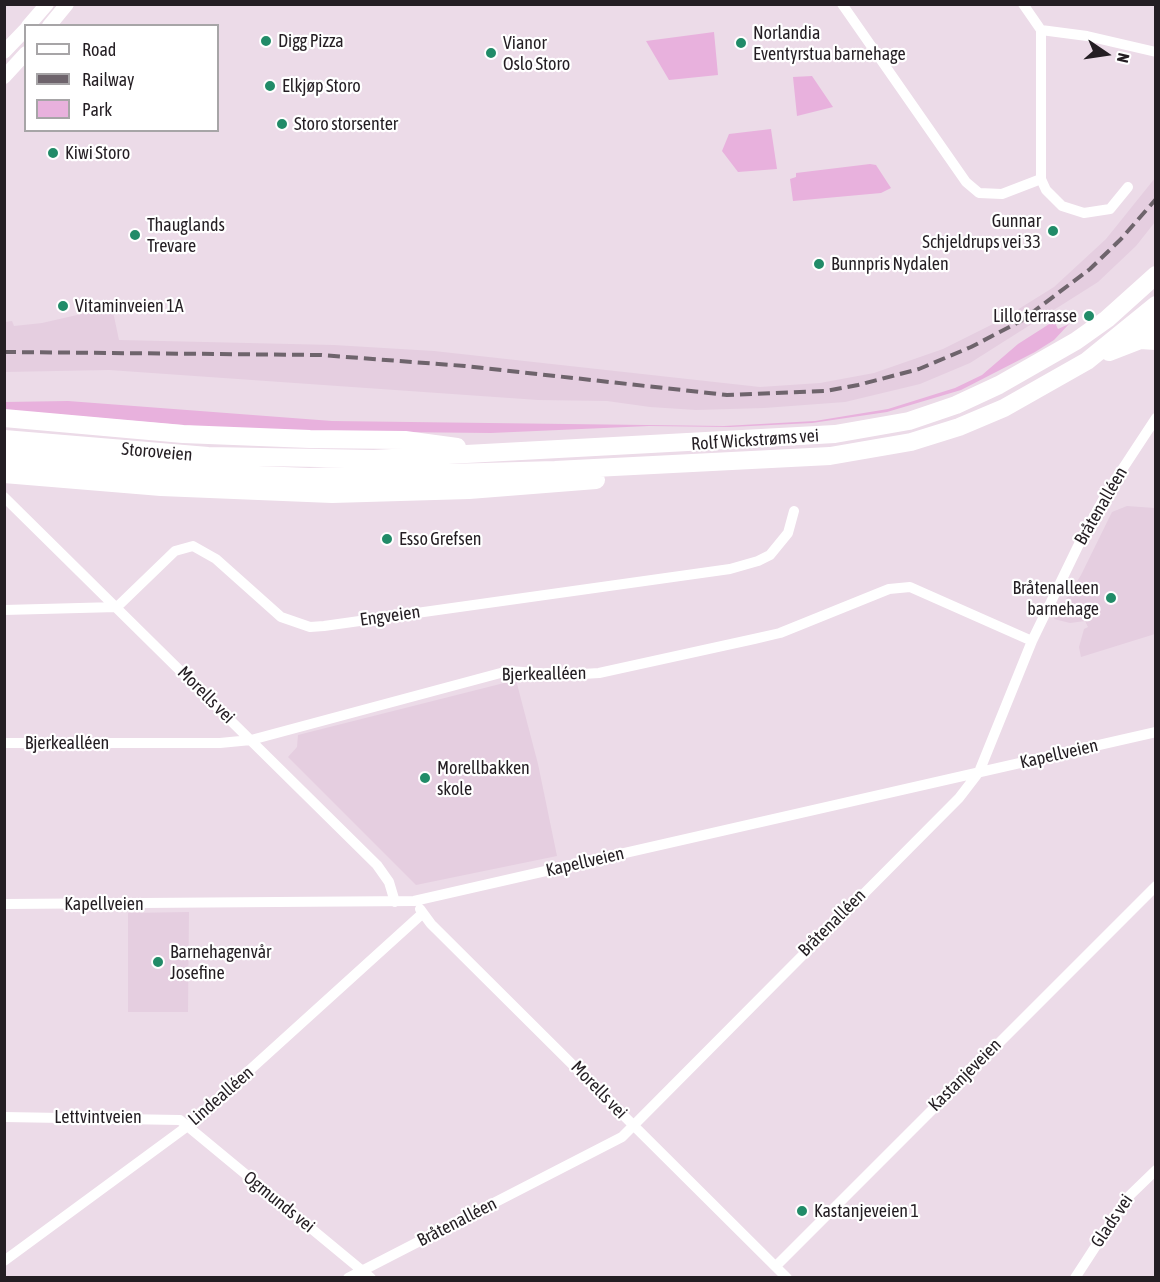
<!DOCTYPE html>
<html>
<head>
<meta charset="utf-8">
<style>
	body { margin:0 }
	#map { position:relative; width:1160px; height:1282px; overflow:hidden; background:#ecdbe8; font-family:"Asap Condensed",sans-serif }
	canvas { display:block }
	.frame { position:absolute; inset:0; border:6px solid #241e23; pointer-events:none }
	.legend { position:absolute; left:24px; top:24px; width:195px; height:108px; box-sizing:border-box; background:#fff; border:2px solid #a7a5a7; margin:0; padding:8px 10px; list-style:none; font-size:18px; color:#241e23 }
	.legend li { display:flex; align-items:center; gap:12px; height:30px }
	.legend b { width:30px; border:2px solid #a7a5a7 }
	.north { position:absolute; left:1076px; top:24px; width:60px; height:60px; -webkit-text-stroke:4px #fff; paint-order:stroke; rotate:103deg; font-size:16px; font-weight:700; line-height:24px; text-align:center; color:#241e23 }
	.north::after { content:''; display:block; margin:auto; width:21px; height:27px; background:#241e23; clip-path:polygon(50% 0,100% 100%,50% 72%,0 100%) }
</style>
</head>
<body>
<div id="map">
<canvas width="1160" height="1282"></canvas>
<div class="frame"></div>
<ul class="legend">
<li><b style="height:8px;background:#fff"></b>Road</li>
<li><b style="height:8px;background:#6e646c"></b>Railway</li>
<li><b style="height:16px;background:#e8b1dd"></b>Park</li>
</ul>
<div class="north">N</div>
</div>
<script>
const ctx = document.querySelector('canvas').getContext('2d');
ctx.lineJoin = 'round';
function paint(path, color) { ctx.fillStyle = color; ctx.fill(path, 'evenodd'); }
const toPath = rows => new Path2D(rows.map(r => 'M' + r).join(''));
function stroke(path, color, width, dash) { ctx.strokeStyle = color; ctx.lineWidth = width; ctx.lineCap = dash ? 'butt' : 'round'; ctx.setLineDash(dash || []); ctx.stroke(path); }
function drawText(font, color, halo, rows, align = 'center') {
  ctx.font = font + ' "Asap Condensed",sans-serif'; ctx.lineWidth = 4.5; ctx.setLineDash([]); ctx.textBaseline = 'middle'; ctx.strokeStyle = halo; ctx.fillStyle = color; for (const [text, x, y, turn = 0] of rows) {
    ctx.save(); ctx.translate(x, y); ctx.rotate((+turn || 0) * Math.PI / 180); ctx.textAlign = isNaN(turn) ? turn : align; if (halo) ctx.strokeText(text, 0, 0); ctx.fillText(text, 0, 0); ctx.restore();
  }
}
paint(toPath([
	[1155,178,1155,222,1136,246,1098,282,970,363,920,384,845,402,764,408,696,410,650,407,607,401,538,400,109,370,5,372,5,322,12,321,14,326,42,323,112,307,119,340,334,345,434,351,760,387,820,383,874,373,943,349,1001,320,1054,287,1106,239],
	[1127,506,1155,508,1155,634,1081,657,1079,647,1084,629,1088,627,1085,621,1070,623,1054,619,1081,575,1112,512],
	[516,680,538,764,557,856,416,885,288,757,297,747,298,735],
	[189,912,188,1012,128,1012,128,913]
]), '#e5cee0');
paint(toPath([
	[714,32,718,75,669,80,646,41],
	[812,76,833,107,797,116,793,77],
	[771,129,777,169,738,172,722,151,729,134],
	[870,164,876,165,891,188,881,193,793,201,790,179,796,177,796,173],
	[1054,321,1058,329,1069,324,1054,340,1035,352,961,390,887,412,812,423,730,427,649,426,491,433,293,431,206,427,5,410,4,402,68,401,332,421,724,426,815,421,888,409,955,388,982,375,1018,344]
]), '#e8b1dd');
stroke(toPath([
	[842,4,966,182,979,193,1002,194,1041,179,1046,190,1062,206,1084,213,1110,209,1128,187],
	[1023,4,1041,30],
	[1041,179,1041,30,1087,36,1156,52],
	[4,497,377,865,389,882,395,902],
	[4,610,117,607,175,551,193,546,216,559,281,617,310,627,324,626,730,569,758,561,770,555,788,533,794,511],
	[4,743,220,743,251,740,508,671,567,675,599,673,754,639,780,633,889,589,910,587,1032,641],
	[4,904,414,901,1156,732],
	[420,909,431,924,787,1278],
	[4,1117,180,1120,371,1278],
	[4,1261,189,1125,423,913],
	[776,1266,1156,886],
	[348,1278,622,1137,959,798,979,772,1032,641,1080,542,1108,491,1156,418],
	[1075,1278,1127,1198,1156,1170]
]), '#fff', 10);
stroke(toPath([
	[28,26,47,4],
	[49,26,67,4],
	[4,52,26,29],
	[4,77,26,53]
]), '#fff', 14);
stroke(toPath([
	[1136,341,1156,325],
	[1109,352,1140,340,1156,341],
	[4,418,183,434,310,439,405,440,457,447],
	[4,439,208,456,374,459,835,434,909,421,956,405,999,385,1076,341,1107,319,1156,275],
	[4,456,206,473,309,477,555,470,830,456,911,442,959,427,1004,408,1087,361,1156,305],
	[4,474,161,487,332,494,469,490,596,480]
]), '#fff', 18);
stroke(toPath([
	[4,352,321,355,465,366,727,395,826,391,858,385,919,369,971,347,1021,321,1090,269,1121,239,1156,199]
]), '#6e646c', 4, [12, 6]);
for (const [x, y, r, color] of [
	[266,41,6,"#218b68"],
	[741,43,6,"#218b68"],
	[491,53,6,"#218b68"],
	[270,86,6,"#218b68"],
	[282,124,6,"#218b68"],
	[53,153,6,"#218b68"],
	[1053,231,6,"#218b68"],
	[135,235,6,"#218b68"],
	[819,264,6,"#218b68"],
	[63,306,6,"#218b68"],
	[1089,316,6,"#218b68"],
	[387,539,6,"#218b68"],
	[1111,598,6,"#218b68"],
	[425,778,6,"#218b68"],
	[158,962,6,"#218b68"],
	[802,1211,6,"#218b68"]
]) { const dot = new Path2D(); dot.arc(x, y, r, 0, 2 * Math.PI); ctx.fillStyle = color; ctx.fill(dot); stroke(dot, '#fff', 2); }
drawText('18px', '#241e23', '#fff', [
	["Norlandia",753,33],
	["Eventyrstua barnehage",753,54],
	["Digg Pizza",278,41],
	["Vianor",503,43],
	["Oslo Storo",503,64],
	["Elkjøp Storo",282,86],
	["Storo storsenter",294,124],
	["Kiwi Storo",65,153],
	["Gunnar",1041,221,"right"],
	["Schjeldrups vei 33",1041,242,"right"],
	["Thauglands",147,225],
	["Trevare",147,246],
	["Bunnpris Nydalen",831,264],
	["Vitaminveien 1A",75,306],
	["Lillo terrasse",1077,316,"right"],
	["Esso Grefsen",399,539],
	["Bråtenalleen",1099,588,"right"],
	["barnehage",1099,609,"right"],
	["Morellbakken",437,768],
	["skole",437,789],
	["Barnehagenvår",170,952],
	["Josefine",170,973],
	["Kastanjeveien 1",814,1211]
], 'left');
drawText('18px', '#241e23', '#fff', [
	["Rolf Wickstrøms vei",755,440,-4],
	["Storoveien",157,452,5],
	["Bråtenalléen",1101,506,-60],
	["Engveien",390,616,-8],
	["Bjerkealléen",544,674,-1],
	["Morells vei",206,695,45],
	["Bjerkealléen",67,743],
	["Kapellveien",1059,754,-13],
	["Kapellveien",585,862,-13],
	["Kapellveien",104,904],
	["Bråtenalléen",832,923,-45],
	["Kastanjeveien",965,1075,-45],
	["Morells vei",599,1090,46],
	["Lindealléen",221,1096,-41],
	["Lettvintveien",98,1117],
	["Ogmunds vei",279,1202,39],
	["Glads vei",1112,1221,-56],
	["Bråtenalléen",457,1222,-27]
]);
</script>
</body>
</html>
